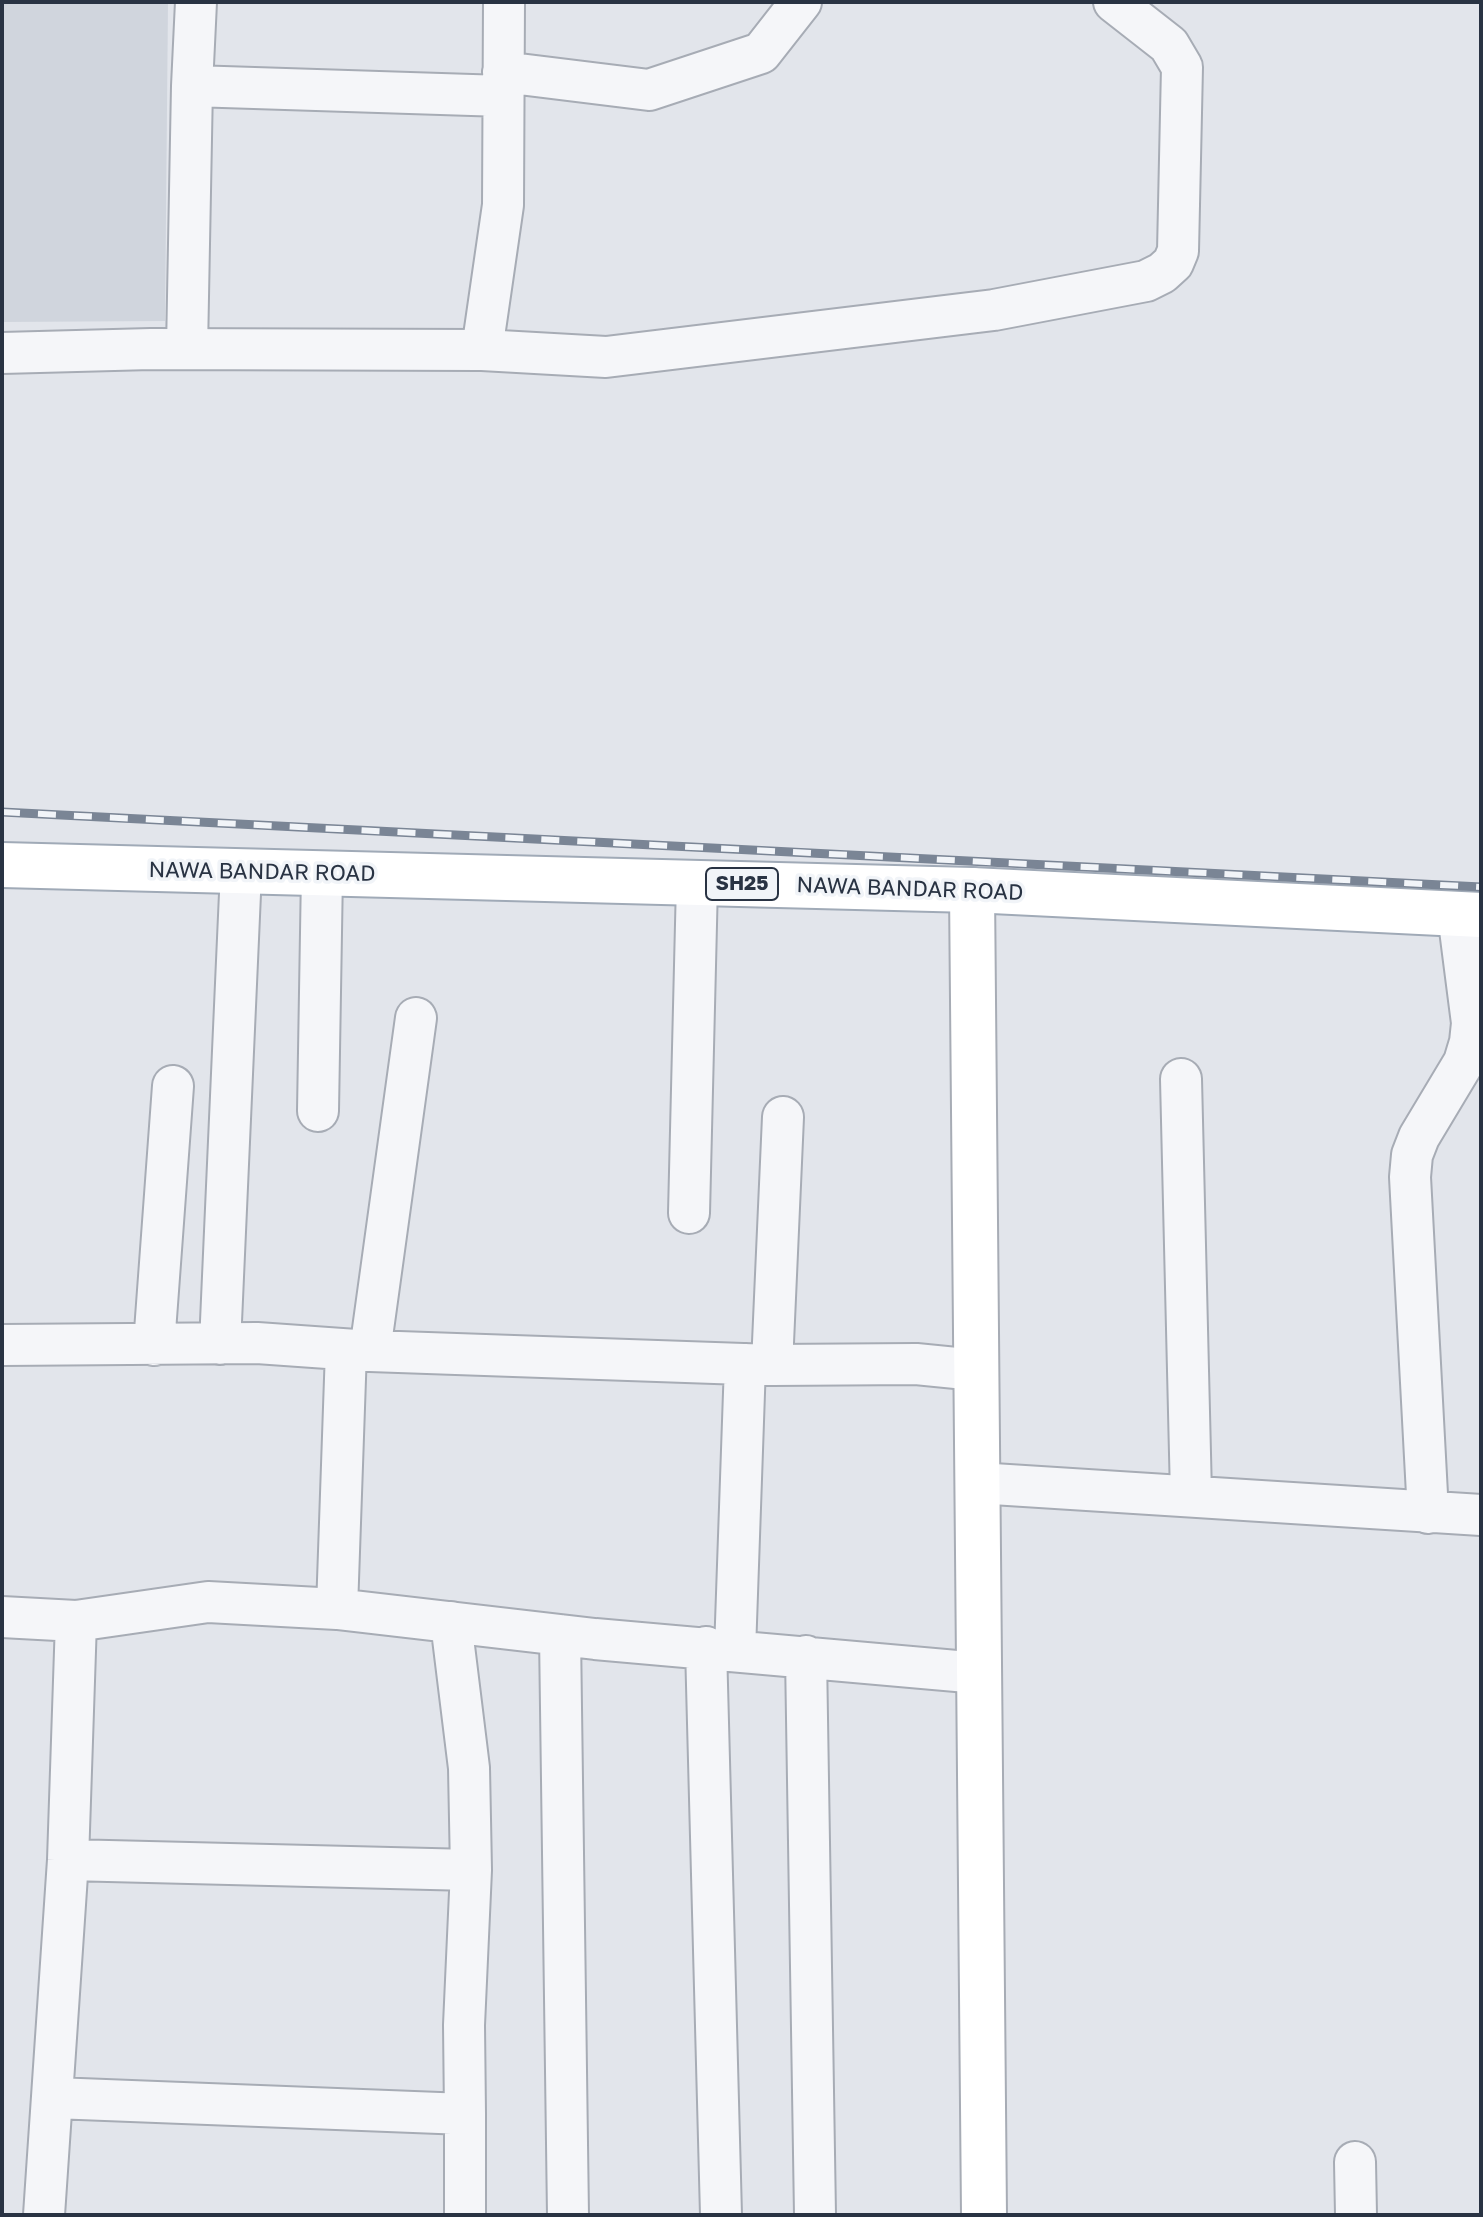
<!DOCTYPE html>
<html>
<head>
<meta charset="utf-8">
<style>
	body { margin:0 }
	#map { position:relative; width:1483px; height:2217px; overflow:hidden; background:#e2e5eb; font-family:"Golos Text",sans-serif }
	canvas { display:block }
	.frame { position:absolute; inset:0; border:4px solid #293343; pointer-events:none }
</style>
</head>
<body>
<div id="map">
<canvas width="1483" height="2217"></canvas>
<div class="frame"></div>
</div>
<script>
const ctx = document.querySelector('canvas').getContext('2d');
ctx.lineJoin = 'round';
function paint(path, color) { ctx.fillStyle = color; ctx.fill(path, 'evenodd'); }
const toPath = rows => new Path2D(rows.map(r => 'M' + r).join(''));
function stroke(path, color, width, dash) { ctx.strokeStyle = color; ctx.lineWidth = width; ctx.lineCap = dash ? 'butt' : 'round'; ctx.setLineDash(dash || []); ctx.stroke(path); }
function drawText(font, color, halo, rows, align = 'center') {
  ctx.font = font + ' "Golos Text",sans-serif'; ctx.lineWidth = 7; ctx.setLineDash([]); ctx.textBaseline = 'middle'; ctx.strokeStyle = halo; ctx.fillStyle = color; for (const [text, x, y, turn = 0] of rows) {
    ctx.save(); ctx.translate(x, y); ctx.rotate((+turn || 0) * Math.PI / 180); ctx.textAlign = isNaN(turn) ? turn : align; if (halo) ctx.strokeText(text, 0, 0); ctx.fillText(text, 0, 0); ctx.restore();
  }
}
paint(toPath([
	[2,2,168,2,165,321,2,322]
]), '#d0d5dd');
const street = toPath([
	[503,72,649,90,761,53,801,2],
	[192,86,503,96],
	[187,349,192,86,196,2],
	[482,350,606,357,994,310,1146,281,1162,273,1173,263,1178,251,1182,67,1169,45,1114,2],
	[2,353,151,349,482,350,503,205,504,2],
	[1181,1079,1191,1495],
	[318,1111,322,873],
	[689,1213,697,883],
	[220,1344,241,871],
	[2,1345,257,1343,370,1351,772,1365,916,1364,976,1370],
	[154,1345,173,1086],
	[370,1351,416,1018],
	[772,1365,783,1117],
	[977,1483,1481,1515],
	[1428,1513,1410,1177,1412,1155,1419,1137,1464,1062,1470,1042,1472,1023,1458,914],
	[337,1609,346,1350],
	[2,1617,76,1621,208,1602,337,1609,595,1639,979,1673],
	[560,1635,568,2215],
	[706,1647,721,2215],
	[735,1651,745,1364],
	[806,1656,815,2215],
	[68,1860,471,1870],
	[54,2098,465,2114,464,2025,471,1870,469,1768,451,1622],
	[1355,2162,1356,2215],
	[44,2215,68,1860,76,1621],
	[465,2215,465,2114]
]);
const secondary = toPath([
	[972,890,984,2215]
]);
const primary = toPath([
	[2,865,972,890,1481,915]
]);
stroke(street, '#a7acb5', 44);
stroke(secondary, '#a7acb5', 48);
stroke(primary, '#a0aab7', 48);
stroke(street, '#f5f6f9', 40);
stroke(secondary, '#fff', 44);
stroke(primary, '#fff', 44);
const rail = toPath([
	[2,812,1481,887]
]);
stroke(rail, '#7a8595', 9);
stroke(rail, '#f1f4f8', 6, [18]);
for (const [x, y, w] of [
	[742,884,72]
]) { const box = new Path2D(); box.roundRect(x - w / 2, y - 16, w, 32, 6); ctx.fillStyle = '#f1f4f8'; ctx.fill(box); stroke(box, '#293343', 2); }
drawText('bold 20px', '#293343', null, [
	["SH25",742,884]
]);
drawText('22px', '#293343', '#f1f4f8', [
	["NAWA BANDAR ROAD",262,872,1],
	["NAWA BANDAR ROAD",910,889,2]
]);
</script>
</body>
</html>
